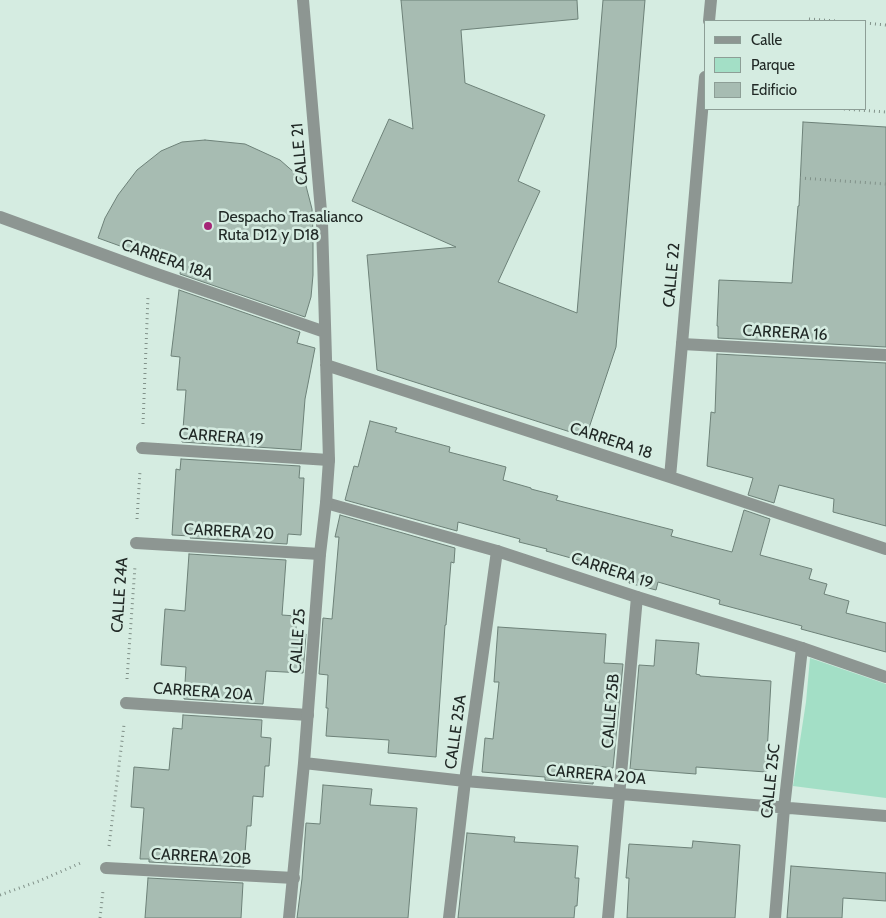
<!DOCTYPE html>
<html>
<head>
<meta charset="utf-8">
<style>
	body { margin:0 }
	#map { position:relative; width:886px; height:918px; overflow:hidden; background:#d5ece1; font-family:Cabin,sans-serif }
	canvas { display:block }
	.legend { position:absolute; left:704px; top:20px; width:162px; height:90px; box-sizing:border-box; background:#d5ece1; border:1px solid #8d9e96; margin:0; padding:6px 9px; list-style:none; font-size:15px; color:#212926 }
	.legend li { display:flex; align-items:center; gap:10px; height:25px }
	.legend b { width:25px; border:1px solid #8d9e96 }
</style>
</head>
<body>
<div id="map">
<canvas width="886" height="918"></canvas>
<ul class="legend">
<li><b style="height:6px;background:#8d9692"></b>Calle</li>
<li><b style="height:14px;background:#a3dfc6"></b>Parque</li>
<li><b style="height:14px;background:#a7bcb2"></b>Edificio</li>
</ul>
</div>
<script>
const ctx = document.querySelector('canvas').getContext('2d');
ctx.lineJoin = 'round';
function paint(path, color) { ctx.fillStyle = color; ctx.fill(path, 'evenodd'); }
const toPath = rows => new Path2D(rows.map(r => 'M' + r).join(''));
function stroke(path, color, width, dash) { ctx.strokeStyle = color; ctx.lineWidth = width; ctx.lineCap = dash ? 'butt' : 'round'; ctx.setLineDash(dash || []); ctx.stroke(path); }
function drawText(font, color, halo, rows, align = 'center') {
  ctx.font = font + ' Cabin,sans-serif'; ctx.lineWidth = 5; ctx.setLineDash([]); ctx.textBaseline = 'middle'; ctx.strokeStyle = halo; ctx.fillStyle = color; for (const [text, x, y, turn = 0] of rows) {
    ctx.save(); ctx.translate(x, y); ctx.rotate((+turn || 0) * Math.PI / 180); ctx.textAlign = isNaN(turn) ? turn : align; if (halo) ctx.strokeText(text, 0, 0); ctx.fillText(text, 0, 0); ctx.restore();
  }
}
paint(toPath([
	[810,658,886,684,886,798,793,786,806,702]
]), '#a3dfc6');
const building = toPath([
	[401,0,577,0,578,19,461,30,465,83,545,115,518,181,540,191,498,282,577,313,603,0,645,0,616,347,586,437,377,370,367,255,456,247,352,201,389,119,413,129,401,0],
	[803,122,886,127,886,347,718,338,718,326,717,326,719,280,792,283,798,206,799,206,803,122],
	[205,140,245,144,280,160,305,182,312,209,313,234,313,275,311,297,305,317,180,274,181,268,98,238,105,218,118,195,137,170,161,151,182,142,205,140],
	[179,290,300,332,297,343,315,348,305,399,301,450,182,442,186,390,177,390,180,357,171,356,179,290],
	[717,354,886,363,886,526,833,512,834,499,779,485,774,503,748,495,753,478,707,466,711,412,715,413,717,354],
	[370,421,397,428,395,432,450,447,449,452,506,467,503,480,531,488,531,489,558,496,556,500,673,530,671,536,732,552,744,510,770,519,760,555,812,569,809,579,827,584,824,594,849,601,846,613,886,623,886,652,801,629,802,626,719,604,720,600,658,582,656,590,629,583,630,578,602,571,603,567,546,551,547,549,519,542,520,539,458,522,457,531,345,500,354,466,358,467,370,421],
	[181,459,300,466,299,478,304,478,301,535,288,534,287,544,190,538,191,536,172,535,176,469,180,470,181,459],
	[340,515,455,548,454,563,451,562,446,625,445,625,436,757,388,753,389,740,326,736,328,708,326,708,328,675,319,674,323,618,332,619,339,537,335,537,340,515],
	[189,554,286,560,282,615,296,616,296,632,306,634,303,673,266,671,263,704,184,699,186,667,161,665,165,609,185,611,189,554],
	[498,627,606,634,604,663,623,664,613,768,595,766,593,784,545,780,545,777,482,772,485,738,493,739,499,682,494,682,498,627],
	[656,640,699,643,696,674,700,675,700,676,771,681,766,772,696,767,696,774,630,769,639,665,654,666,656,640],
	[183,715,262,720,261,737,271,738,269,766,265,766,263,797,253,796,251,826,247,826,244,867,149,862,149,859,140,859,144,808,131,807,134,767,169,770,173,728,182,729,183,715],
	[323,785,372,789,370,805,417,808,408,918,297,918,302,879,306,823,320,824,323,785],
	[467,833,515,837,514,842,578,846,575,878,579,878,577,906,575,906,574,918,458,918,467,833],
	[693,841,740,845,735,918,627,918,629,878,626,878,629,844,692,848,693,841],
	[791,866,886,873,886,901,843,898,842,918,787,918,791,866],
	[148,878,243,883,241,918,145,918,148,878]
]);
paint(building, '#a7bcb2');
stroke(building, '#6d8178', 1);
stroke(toPath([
	[809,19,836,21],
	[865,23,886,25],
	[844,109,886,112],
	[800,178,886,184],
	[143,424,148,296],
	[137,519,140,471],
	[127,679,135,566],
	[109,846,124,725],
	[0,895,39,881,83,862],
	[100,918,103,891]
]), '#819189', 3, [1, 4]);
stroke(toPath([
	[682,344,886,355],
	[142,448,329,460],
	[326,503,497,551,637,597,802,648,886,677],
	[136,543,320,554],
	[126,703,308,715],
	[106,868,294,878]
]), '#8d9692', 12);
stroke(toPath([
	[709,21,711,0],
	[0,217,148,271,325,332],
	[326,365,670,477,886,549],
	[670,477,682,344,705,77],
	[304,763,465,781,886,816],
	[289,918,304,763,320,554,326,503,329,460,322,223,303,0],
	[449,918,465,781,497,551],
	[608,918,637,597],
	[775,918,784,808,802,648]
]), '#8d9692', 12);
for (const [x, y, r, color] of [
	[208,226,5,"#a42576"]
]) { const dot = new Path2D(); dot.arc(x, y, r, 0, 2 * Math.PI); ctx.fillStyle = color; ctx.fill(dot); stroke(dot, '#d5ece1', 2); }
drawText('16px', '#212926', '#d5ece1', [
	["CALLE 21",300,154,-95],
	["CARRERA 18A",167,260,19],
	["CALLE 22",672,275,-85],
	["CARRERA 16",785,333,3],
	["CARRERA 19",221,437,4],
	["CARRERA 18",611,441,18],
	["CARRERA 20",229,532,3],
	["CARRERA 19",612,571,18],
	["CALLE 24A",120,595,-86],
	["CALLE 25",298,641,-86],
	["CARRERA 20A",203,692,4],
	["CALLE 25B",611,711,-85],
	["CALLE 25A",456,732,-82],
	["CARRERA 20A",596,775,5],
	["CALLE 25C",771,781,-84],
	["CARRERA 20B",201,857,3]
]);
drawText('16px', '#212926', '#d5ece1', [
	["Despacho Trasalianco",218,217],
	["Ruta D12 y D18",218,235]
], 'left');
</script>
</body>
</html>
